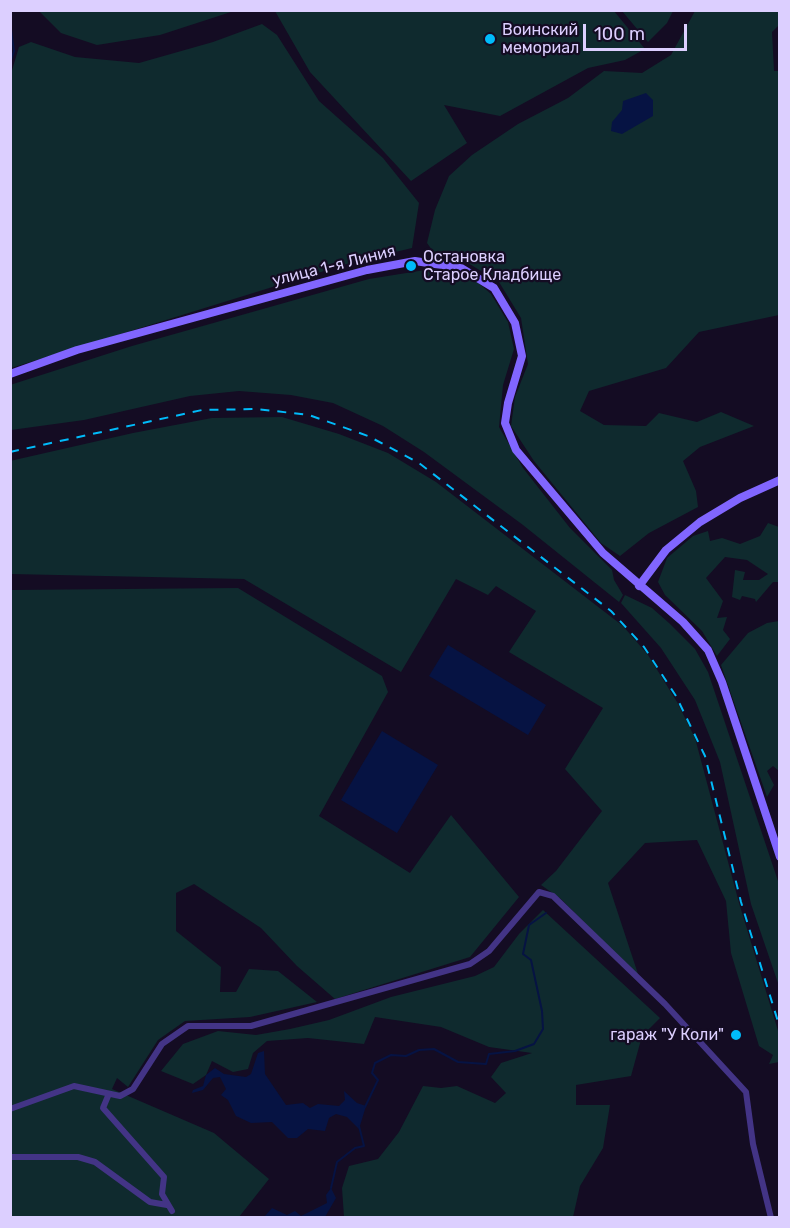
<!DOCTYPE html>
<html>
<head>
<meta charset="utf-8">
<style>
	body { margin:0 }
	#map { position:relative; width:790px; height:1228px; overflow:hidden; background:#140c23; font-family:Rubik,sans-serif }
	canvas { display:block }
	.frame { position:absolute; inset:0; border:12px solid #dccfff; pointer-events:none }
	.scale { position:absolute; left:583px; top:24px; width:104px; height:27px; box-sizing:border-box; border:3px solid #dccfff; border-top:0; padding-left:8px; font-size:18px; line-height:21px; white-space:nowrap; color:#dccfff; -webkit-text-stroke:4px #140c23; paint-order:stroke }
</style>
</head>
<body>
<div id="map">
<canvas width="790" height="1228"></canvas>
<div class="frame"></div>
<div class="scale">100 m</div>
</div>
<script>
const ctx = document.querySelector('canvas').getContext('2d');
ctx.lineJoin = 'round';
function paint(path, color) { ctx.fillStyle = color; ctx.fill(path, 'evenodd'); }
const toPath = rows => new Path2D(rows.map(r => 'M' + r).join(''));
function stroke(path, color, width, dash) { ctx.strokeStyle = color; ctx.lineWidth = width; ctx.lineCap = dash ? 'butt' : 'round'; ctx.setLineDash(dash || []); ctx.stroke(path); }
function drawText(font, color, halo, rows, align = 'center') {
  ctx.font = font + ' Rubik,sans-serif'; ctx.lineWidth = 4.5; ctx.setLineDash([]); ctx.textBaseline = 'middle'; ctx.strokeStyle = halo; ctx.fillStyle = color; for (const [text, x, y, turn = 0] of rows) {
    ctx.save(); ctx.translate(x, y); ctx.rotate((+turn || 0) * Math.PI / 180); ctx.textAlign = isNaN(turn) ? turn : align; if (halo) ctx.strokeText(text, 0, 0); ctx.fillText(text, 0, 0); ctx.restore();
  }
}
paint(toPath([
	[39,11,234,11,160,35,97,45,61,33],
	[275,11,614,11,645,49,625,60,588,68,500,116,444,105,467,143,411,181,310,72],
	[622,11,673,11,667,23,648,42],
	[695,11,779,11,779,25,772,32,774,71,780,71,779,315,699,332,666,368,589,391,580,411,604,425,646,426,659,413,697,422,721,412,754,426,700,447,683,461,696,491,698,507,649,533,620,556,601,543,534,461,511,426,515,397,528,364,521,318,499,282,455,255,435,254,427,243,435,210,449,176,472,155,518,124,568,98,604,71,642,73,671,55],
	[262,24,277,35,319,101,383,158,419,203,412,248,350,263,11,368,10,77,19,47,31,42,75,57,139,63,213,42],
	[425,270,474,279,491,294,508,322,514,349,503,385,499,427,523,468,570,528,612,570,614,580,623,595,619,602,523,525,424,452,383,426,333,403,291,395,239,391,190,396,84,420,11,430,10,385,132,346,369,279],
	[282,417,339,434,388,453,436,482,623,626,648,655,677,702,695,738,739,903,779,1034,779,1062,769,1064,773,1055,759,1046,731,953,726,901,697,840,645,843,608,883,639,977,561,899,541,885,556,871,602,811,565,769,603,708,509,652,536,611,496,586,488,595,456,579,401,672,244,579,11,574,10,461,133,433,212,418],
	[768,523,779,527,779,582,773,582,756,602,755,599,742,596,740,600,732,597,735,570,745,572,743,580,759,580,768,574,747,560,725,557,706,578,723,601,717,618,727,617,723,630,730,639,717,656,702,631,665,595,658,582,667,558,693,536,708,531,710,541,722,538,740,544,760,536],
	[238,588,382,676,388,692,319,816,410,873,451,815,519,897,470,957,335,999,297,966,261,928,194,884,176,893,176,931,221,967,220,992,236,992,249,969,278,971,317,1002,250,1017,185,1021,158,1040,128,1087,117,1078,112,1089,214,1133,269,1179,239,1217,11,1217,10,590],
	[625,595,652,608,669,623,695,649,708,672,779,884,779,986,751,904,720,762,695,700,661,648,621,603],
	[779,621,779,771,773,766,767,771,774,785,767,797,721,665,748,633,767,623],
	[543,910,660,1018,642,1036,631,1076,576,1085,576,1105,610,1105,603,1148,580,1186,573,1217,344,1217,342,1188,349,1166,378,1159,399,1132,423,1086,441,1088,457,1086,495,1103,506,1093,491,1077,501,1063,532,1053,489,1047,441,1027,375,1017,364,1044,308,1038,267,1041,253,1053,248,1069,233,1072,212,1061,206,1075,193,1084,161,1071,183,1044,218,1031,256,1035,290,1029,329,1020,391,997,475,976,494,967,519,934]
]), '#0f2a2e');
paint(toPath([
	[646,93,653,100,653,116,622,134,611,131,612,122,622,110,623,101],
	[448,645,546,705,528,735,429,676],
	[382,731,438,765,397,833,341,800],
	[264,1051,265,1074,286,1105,303,1103,310,1108,318,1104,339,1106,345,1100,344,1091,357,1103,366,1106,359,1129,347,1117,336,1114,329,1118,325,1131,308,1129,297,1138,288,1138,272,1122,251,1123,236,1116,228,1100,221,1095,226,1089,220,1077,213,1078,203,1090,192,1093,193,1090,203,1086,206,1075,215,1068,224,1074,246,1077,251,1074,258,1053],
	[331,1188,336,1198,325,1217,259,1217,264,1217,272,1208,287,1215,295,1211,301,1216,327,1203,326,1195]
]), '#061343');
stroke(toPath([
	[10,23,14,51,10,63],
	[365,1107,378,1080,372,1073,375,1063,391,1055,406,1056,419,1050,434,1049,458,1062,486,1064,489,1054,515,1051,534,1044,543,1029,542,1011,531,960,523,954,529,925,546,913],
	[331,1188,337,1162,355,1148,364,1146,359,1126]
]), '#061343', 2);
stroke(toPath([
	[108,1096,103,1108,164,1177,162,1194,172,1211],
	[10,1109,74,1086,120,1096,133,1089,162,1044,188,1026,251,1026,470,964,489,951,539,892,553,896,665,1004,746,1092,753,1144,771,1218],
	[10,1157,78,1157,95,1162,150,1202,167,1205]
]), '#433486', 6);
stroke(toPath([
	[10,374,77,350,367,270,415,261,461,268,494,288,515,323,522,356,508,403,505,423,516,450,603,553,683,622,708,650,722,682,780,857],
	[639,586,666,550,700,522,740,498,780,480]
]), '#8166ff', 8);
stroke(toPath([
	[10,452,202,410,257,409,309,415,368,436,419,463,611,611,644,647,676,696,705,756,741,902,780,1028]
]), '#00bbfa', 2, [9, 8]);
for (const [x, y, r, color] of [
	[490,39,6,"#00bbfa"],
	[411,266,6,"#00bbfa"],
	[736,1035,6,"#00bbfa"]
]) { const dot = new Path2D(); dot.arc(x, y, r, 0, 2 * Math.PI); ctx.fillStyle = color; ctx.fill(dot); stroke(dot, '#140c23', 2); }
drawText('16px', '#dccfff', '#140c23', [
	["Воинский",502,30],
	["мемориал",502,48],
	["Остановка",423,257],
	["Старое Кладбище",423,275],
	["гараж \"У Коли\"",724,1035,"right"]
], 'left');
drawText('16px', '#dccfff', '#140c23', [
	["улица 1-я Линия",334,266,-14]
]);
</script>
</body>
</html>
